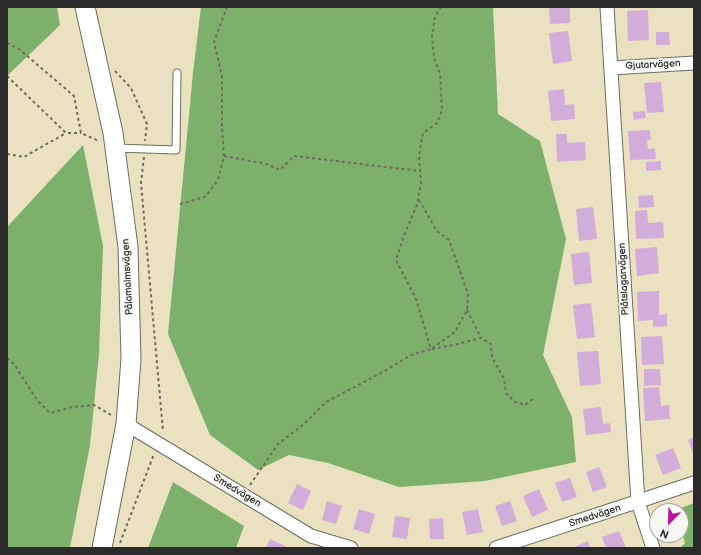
<!DOCTYPE html>
<html>
<head>
<meta charset="utf-8">
<style>
	body { margin:0 }
	#map { position:relative; width:701px; height:555px; overflow:hidden; background:#eae1c1; font-family:"Balsamiq Sans",sans-serif }
	canvas { display:block }
	.frame { position:absolute; inset:0; border:8px solid #2b2b2b; pointer-events:none }
	.north { position:absolute; left:649px; top:503px; width:40px; height:40px; box-sizing:border-box; background:#f6f6f2; border:1px solid #a5a5a2; border-radius:50%; rotate:203deg; font-size:11px; font-weight:700; line-height:16px; text-align:center; color:#2b2b2b }
	.north::after { content:''; display:block; margin:auto; width:14px; height:18px; background:#b5179e; clip-path:polygon(50% 0,100% 100%,50% 72%,0 100%) }
</style>
</head>
<body>
<div id="map">
<canvas width="701" height="555"></canvas>
<div class="frame"></div>
<div class="north">N</div>
</div>
<script>
const ctx = document.querySelector('canvas').getContext('2d');
ctx.lineJoin = 'round';
function paint(path, color) { ctx.fillStyle = color; ctx.fill(path, 'evenodd'); }
const toPath = rows => new Path2D(rows.map(r => 'M' + r).join(''));
function stroke(path, color, width, dash) { ctx.strokeStyle = color; ctx.lineWidth = width; ctx.lineCap = dash ? 'butt' : 'round'; ctx.setLineDash(dash || []); ctx.stroke(path); }
function drawText(font, color, halo, rows, align = 'center') {
  ctx.font = font + ' "Balsamiq Sans",sans-serif'; ctx.lineWidth = 3.5; ctx.setLineDash([]); ctx.textBaseline = 'middle'; ctx.strokeStyle = halo; ctx.fillStyle = color; for (const [text, x, y, turn = 0] of rows) {
    ctx.save(); ctx.translate(x, y); ctx.rotate((+turn || 0) * Math.PI / 180); ctx.textAlign = isNaN(turn) ? turn : align; if (halo) ctx.strokeText(text, 0, 0); ctx.fillText(text, 0, 0); ctx.restore();
  }
}
paint(toPath([
	[7,7,57,7,60,25,7,76],
	[201,7,493,7,498,114,540,141,566,239,543,355,572,417,576,462,485,481,399,487,328,463,289,455,258,470,210,435,168,334,193,73],
	[83,145,103,246,99,354,90,445,70,548,7,548,7,227],
	[173,482,244,526,236,548,148,548],
	[694,503,694,548,680,548,685,543,681,529,681,511,676,510]
]), '#7cb06b');
paint(toPath([
	[549,7,570,7,570,23,550,24],
	[648,10,649,40,628,41,627,11],
	[568,31,572,61,553,64,549,33],
	[656,32,669,32,670,45,656,45],
	[661,82,664,112,647,113,644,83],
	[564,89,565,105,574,104,575,119,551,121,548,91],
	[645,111,646,118,634,120,633,112],
	[650,130,651,140,647,140,648,149,655,148,656,159,630,160,628,131],
	[556,134,567,134,567,143,585,142,586,160,557,162],
	[661,161,661,170,646,171,646,162],
	[653,195,654,207,639,208,638,196],
	[593,207,597,239,579,241,576,209],
	[647,210,648,223,663,222,664,238,636,239,635,211],
	[657,247,659,273,637,276,635,249],
	[589,252,592,283,574,285,571,254],
	[659,291,659,315,667,314,667,326,653,327,653,320,638,321,637,292],
	[591,303,595,337,577,339,573,305],
	[662,336,664,364,642,365,641,337],
	[598,351,601,384,580,386,577,352],
	[644,369,660,369,661,385,644,386],
	[659,387,661,406,669,405,670,419,645,421,643,388],
	[601,407,603,424,610,423,611,432,586,435,583,409],
	[694,437,694,456,688,440],
	[673,448,681,468,663,475,655,455],
	[599,467,607,487,593,492,586,472],
	[570,478,577,497,562,502,555,483],
	[297,484,311,491,303,510,288,503],
	[539,489,548,510,532,517,523,496],
	[327,501,342,506,336,524,322,520],
	[510,501,517,521,502,526,495,506],
	[359,509,375,514,369,534,353,529],
	[478,509,483,532,467,535,462,512],
	[395,516,410,518,407,539,392,537],
	[443,518,444,539,430,539,429,519],
	[619,531,626,548,606,548,602,537],
	[270,539,289,548,266,548],
	[588,541,590,548,574,548,574,547]
]), '#d2add9');
const lane = toPath([
	[115,148,176,150,177,73]
]);
const street = toPath([
	[607,7,638,502,653,548],
	[611,68,694,63],
	[126,424,311,536,351,548],
	[496,548,694,483]
]);
const secondary = toPath([
	[85,7,113,133,128,247,131,359,126,424,102,548]
]);
stroke(lane, '#6e6b60', 9);
stroke(street, '#6e6b60', 15);
stroke(secondary, '#6e6b60', 21);
stroke(toPath([
	[7,43,19,49,74,96,81,133,99,141],
	[115,71,131,88,147,124,145,141],
	[7,76,66,133,81,133],
	[7,154,24,157,66,133],
	[224,156,267,164,280,170,294,156,420,171],
	[144,157,141,183,163,431],
	[419,200,437,231,449,240,468,294,467,310,455,332,431,349],
	[180,204,205,197,218,180,224,156,222,128,222,76,214,42,227,7],
	[467,310,481,338],
	[432,349,454,345,481,338,491,344,492,357,504,379,506,393,515,402,525,405,535,397],
	[7,358,14,364,37,400,50,413,72,407,94,405,111,415],
	[250,485,278,444,304,424,326,402,381,373,411,355,431,349,416,299,396,260,403,238,417,205,421,183,419,156,423,133,437,123,442,110,440,73,434,58,432,37,435,17,441,7],
	[120,543,154,454]
]), '#6e6b60', 2, [3, 3]);
stroke(lane, '#fff', 7);
stroke(street, '#fff', 13);
stroke(secondary, '#fff', 19);
drawText('10px', '#2b2b2b', '#f6f6f2', [
	["Gjutarvägen",653,65,-3],
	["Pålamalmsvägen",128,277,-93],
	["Plåtslagarvägen",624,279,-93],
	["Smedvägen",237,491,31],
	["Smedvägen",595,516,-18]
]);
</script>
</body>
</html>
